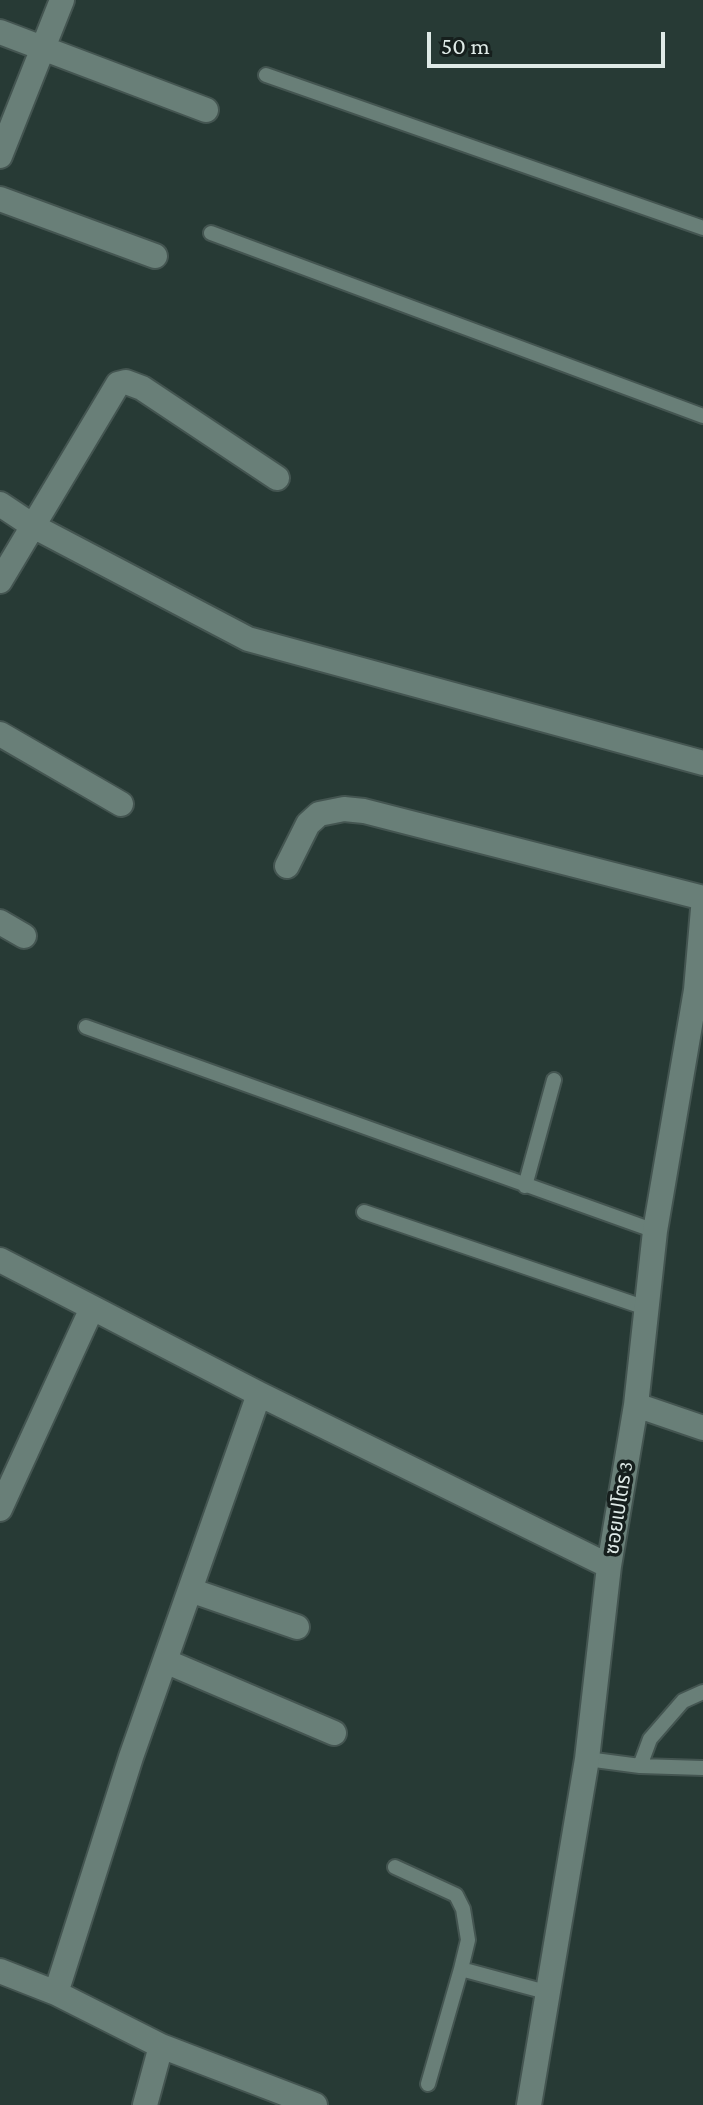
<!DOCTYPE html>
<html>
<head>
<meta charset="utf-8">
<style>
	body { margin:0 }
	#map { position:relative; width:703px; height:2105px; overflow:hidden; background:#273a35; font-family:"Crimson Pro",serif }
	canvas { display:block }
	.scale { position:absolute; left:427px; top:32px; width:238px; height:36px; box-sizing:border-box; border:4px solid #dfeae7; border-top:0; padding-left:10px; font-size:24px; line-height:28px; white-space:nowrap; color:#dfeae7; -webkit-text-stroke:6px #161f1d; paint-order:stroke }
</style>
</head>
<body>
<div id="map">
<canvas width="703" height="2105"></canvas>
<div class="scale">50 m</div>
</div>
<script>
const ctx = document.querySelector('canvas').getContext('2d');
ctx.lineJoin = 'round';
const toPath = rows => new Path2D(rows.map(r => 'M' + r).join(''));
function stroke(path, color, width, dash) { ctx.strokeStyle = color; ctx.lineWidth = width; ctx.lineCap = dash ? 'butt' : 'round'; ctx.setLineDash(dash || []); ctx.stroke(path); }
function drawText(font, color, halo, rows, align = 'center') {
  ctx.font = font + ' "Crimson Pro","Noto Sans Thai",serif'; ctx.lineWidth = 7; ctx.setLineDash([]); ctx.textBaseline = 'middle'; ctx.strokeStyle = halo; ctx.fillStyle = color; for (const [text, x, y, turn = 0] of rows) {
    ctx.save(); ctx.translate(x, y); ctx.rotate((+turn || 0) * Math.PI / 180); ctx.textAlign = isNaN(turn) ? turn : align; if (halo) ctx.strokeText(text, 0, 0); ctx.fillText(text, 0, 0); ctx.restore();
  }
}
const service = toPath([
	[266,75,703,228],
	[211,233,703,416],
	[86,1027,655,1231],
	[525,1186,554,1080],
	[364,1212,646,1308],
	[587,1759,640,1766,650,1739,683,1701,703,1692],
	[640,1766,703,1768],
	[395,1867,456,1895,463,1909,468,1940,461,1969,546,1992],
	[428,2084,461,1969]
]);
const minor = toPath([
	[0,32,206,110],
	[0,156,62,0],
	[0,199,155,256],
	[0,504,33,526,248,639,703,763],
	[0,581,118,384,126,382,142,388,277,478],
	[0,734,121,804],
	[287,866,308,824,319,814,344,809,364,811,703,898],
	[0,922,24,936],
	[0,1260,259,1394,609,1566],
	[636,1405,703,1428],
	[0,1509,92,1308],
	[190,1590,297,1627],
	[165,1661,334,1733],
	[0,1971,56,1993,161,2046,315,2105],
	[56,1993,131,1757,259,1394],
	[145,2105,161,2046],
	[529,2105,587,1759,609,1566,636,1405,655,1231,696,990,703,909]
]);
stroke(service, '#445551', 18);
stroke(minor, '#445551', 28);
stroke(service, '#697f78', 14);
stroke(minor, '#697f78', 24);
drawText('20px', '#dfeae7', '#161f1d', [
	["ซอยเปโตร 3",619,1508,-81]
]);
</script>
</body>
</html>
